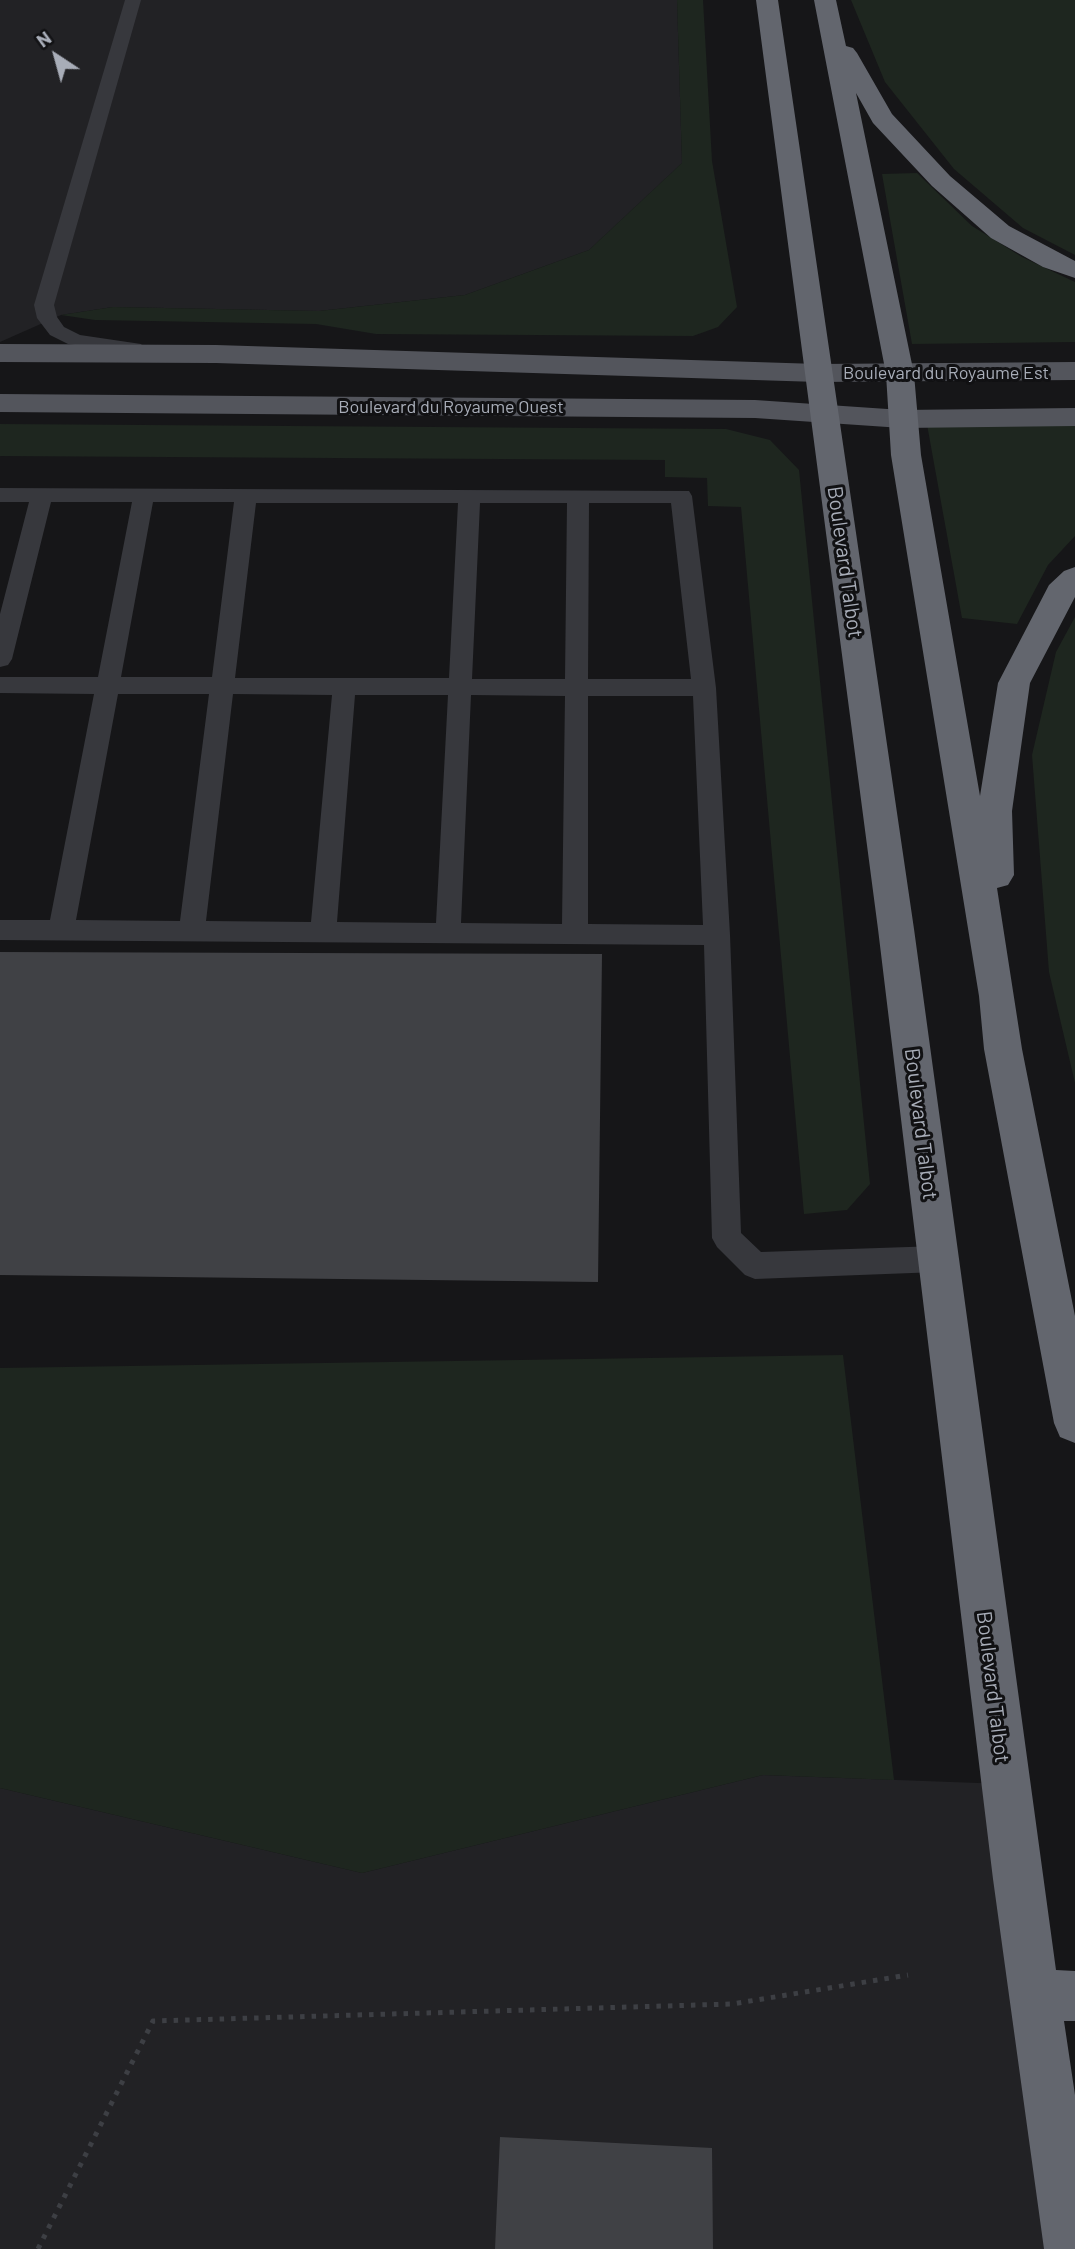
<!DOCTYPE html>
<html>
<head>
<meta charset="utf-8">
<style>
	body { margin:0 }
	#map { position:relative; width:1075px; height:2249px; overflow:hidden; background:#161618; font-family:Barlow,sans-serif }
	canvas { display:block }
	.north { position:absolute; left:21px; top:21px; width:70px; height:70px; -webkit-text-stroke:5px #111113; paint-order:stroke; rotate:324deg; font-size:19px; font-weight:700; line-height:28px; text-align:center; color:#a8adb8 }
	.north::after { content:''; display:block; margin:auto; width:24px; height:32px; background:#a8adb8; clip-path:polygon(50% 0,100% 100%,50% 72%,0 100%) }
</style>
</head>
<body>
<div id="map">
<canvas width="1075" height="2249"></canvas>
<div class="north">N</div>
</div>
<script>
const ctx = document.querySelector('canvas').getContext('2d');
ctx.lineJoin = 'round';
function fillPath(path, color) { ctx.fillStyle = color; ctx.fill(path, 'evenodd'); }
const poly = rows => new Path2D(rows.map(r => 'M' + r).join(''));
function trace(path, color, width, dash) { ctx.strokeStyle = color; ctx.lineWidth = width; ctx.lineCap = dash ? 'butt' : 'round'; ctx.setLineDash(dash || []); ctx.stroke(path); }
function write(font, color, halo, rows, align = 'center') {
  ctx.font = font + ' Barlow,sans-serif'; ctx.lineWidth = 6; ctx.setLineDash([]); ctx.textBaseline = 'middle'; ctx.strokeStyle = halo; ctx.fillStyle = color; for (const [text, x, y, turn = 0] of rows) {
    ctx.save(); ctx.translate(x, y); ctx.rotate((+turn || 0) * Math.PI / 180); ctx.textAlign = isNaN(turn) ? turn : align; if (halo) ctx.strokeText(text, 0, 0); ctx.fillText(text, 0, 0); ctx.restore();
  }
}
const built = poly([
	[0,0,677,0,682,163,589,250,465,295,319,311,113,307,61,315,0,342],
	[763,1775,1005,1784,1071,2249,0,2249,0,1788,362,1873]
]);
const green = poly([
	[677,0,703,0,712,161,737,307,718,327,693,336,376,334,316,324,95,320,61,315,113,307,319,311,465,295,589,250,682,163],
	[851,0,1075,0,1075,255,1023,228,954,169,885,82],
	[917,173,972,226,1022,257,1075,282,1075,342,912,344,882,174],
	[926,419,1075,420,1075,536,1048,565,1017,624,962,618],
	[0,424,726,429,770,440,799,470,870,1184,847,1210,804,1214,741,507,708,506,707,478,665,477,665,460,0,456],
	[1075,617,1075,1083,1049,972,1032,755,1056,652],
	[843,1355,894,1780,763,1775,362,1873,0,1788,0,1368]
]);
const building = poly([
	[0,952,602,954,598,1282,0,1275],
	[500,2137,712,2148,713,2249,495,2249]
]);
const path = poly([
	[38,2249,153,2021,732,2004,908,1975]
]);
const lane = poly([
	[125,0,141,0,54,305,57,317,64,327,80,335,141,344,144,348,141,352,134,354,68,344,50,335,37,318,34,305,125,0],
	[0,488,689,491,692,496,716,688,730,935,741,1233,761,1252,938,1246,948,1250,953,1259,948,1268,938,1272,755,1279,745,1275,717,1247,712,1238,704,945,0,940,0,920,50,920,94,694,0,693,0,677,98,677,132,502,51,502,12,659,8,665,0,667,0,614,29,502,0,502,0,488],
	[153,502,234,502,212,677,121,677,153,502],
	[256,503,458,503,449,678,235,678,256,503],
	[480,503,567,503,565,679,472,679,480,503],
	[589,503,671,503,691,679,588,679,589,503],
	[118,694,209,694,180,921,76,920,118,694],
	[233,694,332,695,311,922,206,921,233,694],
	[355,695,448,695,436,923,337,922,355,695],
	[471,695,565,696,562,924,461,923,471,695],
	[588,696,693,696,703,925,588,924,588,696]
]);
const primary = poly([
	[0,344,216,345,818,364,1075,362,1075,380,818,382,216,363,0,362,0,344],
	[0,394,755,400,902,410,1075,408,1075,426,902,428,755,418,0,412,0,394]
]);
const highway = poly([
	[756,0,778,0,914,929,1056,1970,1075,1971,1075,2021,1064,2021,1075,2095,1075,2249,1044,2249,993,1879,878,929,756,0],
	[814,0,836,0,846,46,853,48,857,53,892,114,950,176,1009,226,1075,261,1075,278,1043,267,991,238,932,186,873,123,856,93,914,374,921,455,980,796,998,683,1049,585,1064,571,1075,567,1075,597,1030,683,1012,811,1014,875,1008,885,997,888,1022,1049,1075,1316,1075,1443,1060,1437,1054,1423,984,1049,979,996,891,455,886,374,814,0]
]);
const farStreetnames = [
	["Boulevard du Royaume Est",946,373],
	["Boulevard du Royaume Ouest",451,407]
];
const streetNames = [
	["Boulevard Talbot",845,562,82],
	["Boulevard Talbot",921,1124,83],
	["Boulevard Talbot",993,1687,83]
];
fillPath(built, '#222225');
fillPath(green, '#1e261f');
fillPath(building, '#404145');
trace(path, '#3d3f44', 5, [4.5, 7]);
fillPath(lane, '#37383d');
fillPath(primary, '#53555c');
fillPath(highway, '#63666e');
write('18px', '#a8adb8', '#111113', farStreetnames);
write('21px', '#a8adb8', '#111113', streetNames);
</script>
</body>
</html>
